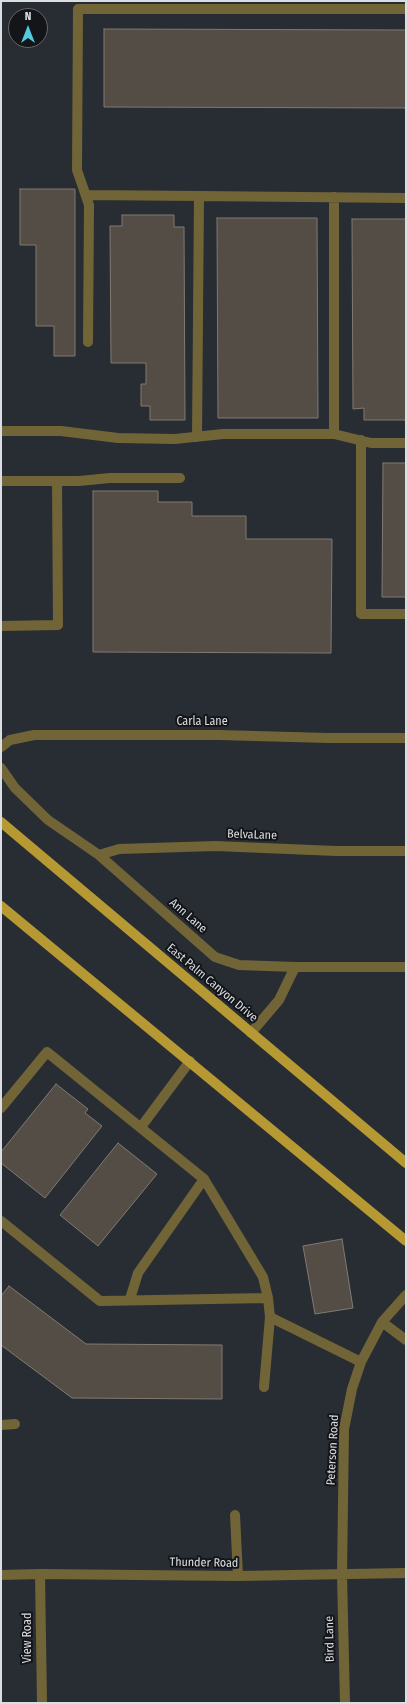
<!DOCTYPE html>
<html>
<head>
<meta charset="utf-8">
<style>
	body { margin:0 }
	#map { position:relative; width:407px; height:1704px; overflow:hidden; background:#282d34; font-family:"Fira Sans Condensed",sans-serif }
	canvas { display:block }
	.frame { position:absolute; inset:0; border:2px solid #dadde2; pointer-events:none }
	.north { position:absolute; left:8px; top:8px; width:40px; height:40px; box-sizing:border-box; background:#131518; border:1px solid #636569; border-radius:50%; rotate:0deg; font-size:11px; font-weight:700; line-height:16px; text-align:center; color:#dadde2 }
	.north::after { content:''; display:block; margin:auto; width:14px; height:18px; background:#54cade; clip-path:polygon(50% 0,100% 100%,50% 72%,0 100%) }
</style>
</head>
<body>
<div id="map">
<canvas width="407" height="1704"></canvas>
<div class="frame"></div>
<div class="north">N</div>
</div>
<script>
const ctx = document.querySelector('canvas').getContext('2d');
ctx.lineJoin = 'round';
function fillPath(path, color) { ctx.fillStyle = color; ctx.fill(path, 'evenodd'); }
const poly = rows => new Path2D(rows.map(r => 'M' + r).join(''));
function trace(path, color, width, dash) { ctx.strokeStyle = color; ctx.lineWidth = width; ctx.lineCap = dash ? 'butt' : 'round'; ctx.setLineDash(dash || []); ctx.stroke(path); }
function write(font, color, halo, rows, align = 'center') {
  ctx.font = font + ' "Fira Sans Condensed",sans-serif'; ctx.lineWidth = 4; ctx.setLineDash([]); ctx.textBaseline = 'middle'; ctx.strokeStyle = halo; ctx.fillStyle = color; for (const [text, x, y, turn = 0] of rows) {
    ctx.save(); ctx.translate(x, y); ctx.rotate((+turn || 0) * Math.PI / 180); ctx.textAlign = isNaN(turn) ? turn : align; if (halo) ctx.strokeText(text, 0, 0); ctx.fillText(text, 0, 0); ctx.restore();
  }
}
const building = poly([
	[104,29,406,30,406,108,104,107,104,29],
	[20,189,75,189,75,356,54,356,54,326,36,326,36,245,20,245,20,189],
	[122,215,174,215,174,227,184,227,185,420,150,420,150,406,141,406,141,384,146,384,146,363,111,363,110,226,122,226,122,215],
	[217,218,317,218,318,418,218,418,217,218],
	[352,219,406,219,406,420,364,420,364,408,353,409,352,219],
	[383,463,406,463,406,597,382,597,383,463],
	[93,491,158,491,158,502,192,502,192,516,246,516,246,539,332,539,331,653,93,652,93,491],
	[56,1084,88,1109,85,1113,102,1126,45,1198,1,1163,1,1152,56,1084],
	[118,1143,157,1174,98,1246,60,1215,118,1143],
	[342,1239,353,1308,315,1314,303,1246,342,1239],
	[9,1286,86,1344,222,1345,222,1399,72,1398,1,1345,1,1296,9,1286]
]);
const minor = poly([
	[86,195,199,196,197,437],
	[199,196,406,198],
	[334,197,334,434],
	[88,342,89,205,77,170,78,9,406,9],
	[1,431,61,431,118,438,175,439,223,434,334,434,371,443,406,443],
	[361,440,361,614,406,614],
	[1,481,79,481,110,478,180,478],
	[1,626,58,625,57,481],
	[1,747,10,740,34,735,219,735,328,738,406,738],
	[1,768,15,788,48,820,99,855,215,957,239,965,295,967,406,967],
	[99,855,119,849,215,846,336,851,406,851],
	[251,1033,279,1000,295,967],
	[1,1108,47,1052,204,1179,138,1273,130,1299],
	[141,1127,190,1061],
	[204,1179,263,1277,268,1298],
	[1,1221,100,1301,268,1298,270,1317,361,1362],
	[382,1322,406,1340],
	[264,1387,270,1317],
	[1,1425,15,1424],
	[235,1515,238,1576],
	[40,1574,42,1703],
	[1,1575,40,1574,238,1576,406,1573],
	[345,1703,342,1575,344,1429,352,1389,361,1362,382,1322,406,1295]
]);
const major = poly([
	[1,822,406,1163],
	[1,906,406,1241]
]);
const streetNames = [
	["Carla Lane",202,722],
	["BelvaLane",252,835,2],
	["Ann Lane",188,916,41],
	["East Palm Canyon Drive",212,983,40],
	["Peterson Road",333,1450,-87],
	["Thunder Road",204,1563,1],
	["View Road",28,1638,-90],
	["Bird Lane",330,1639,-91]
];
fillPath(building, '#544d45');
trace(building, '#817a71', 1);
trace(minor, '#716437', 10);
trace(major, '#b79933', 10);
write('12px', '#dadde2', '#131518', streetNames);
</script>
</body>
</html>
